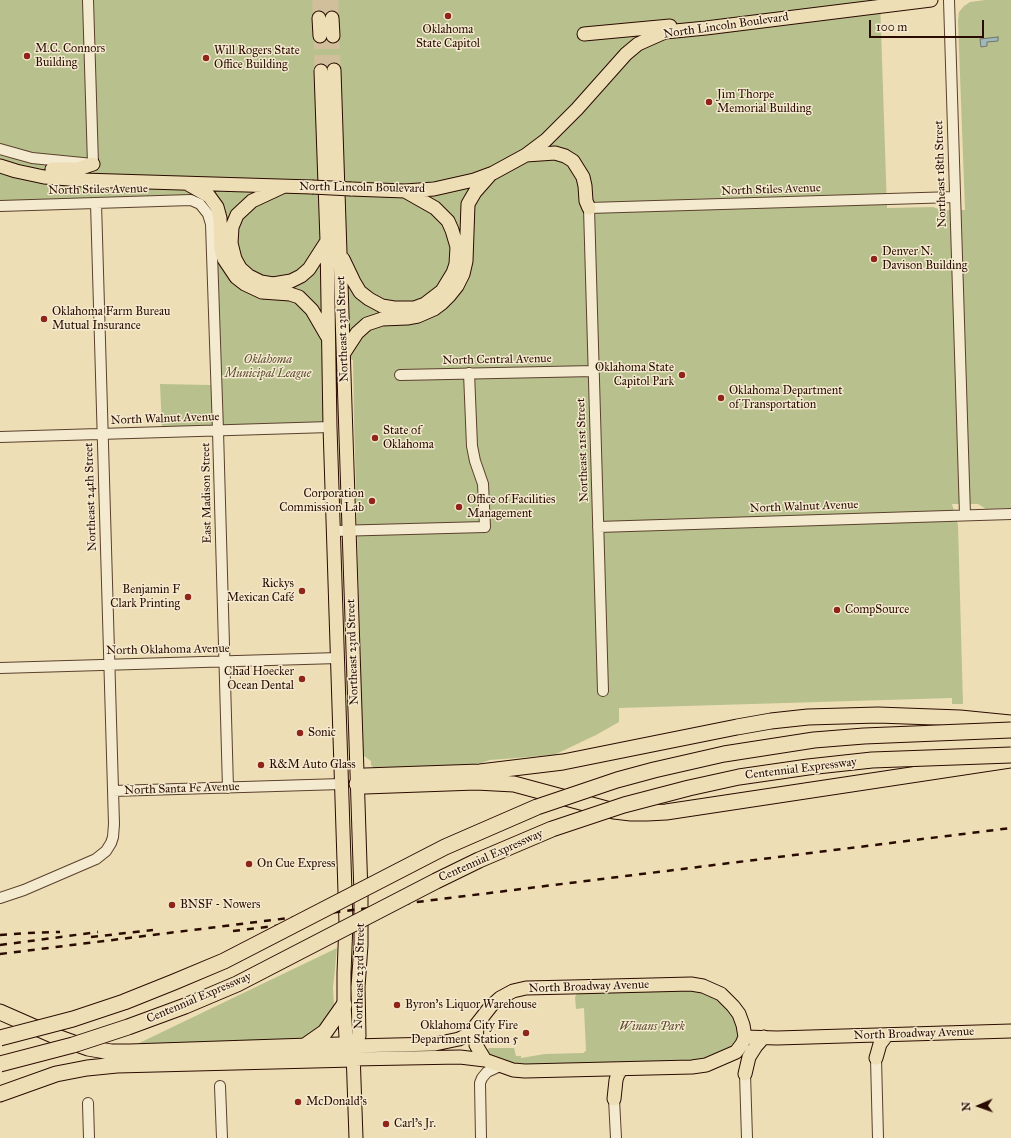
<!DOCTYPE html>
<html>
<head>
<meta charset="utf-8">
<style>
	body { margin:0 }
	#map { position:relative; width:1011px; height:1138px; overflow:hidden; background:#eedeb5; font-family:"IM FELL Great Primer",serif }
	canvas { display:block }
	.north { position:absolute; left:959px; top:1086px; width:40px; height:40px; -webkit-text-stroke:3px #f4eacf; paint-order:stroke; rotate:268deg; font-size:11px; font-weight:700; line-height:16px; text-align:center; color:#2a0b00 }
	.north::after { content:''; display:block; margin:auto; width:14px; height:18px; background:#2a0b00; clip-path:polygon(50% 0,100% 100%,50% 72%,0 100%) }
	.scale { position:absolute; left:869px; top:20px; width:115px; height:18px; box-sizing:border-box; border:2px solid #2a0b00; border-top:0; padding-left:5px; font-size:12px; line-height:14px; white-space:nowrap; color:#2a0b00; -webkit-text-stroke:3px #f4eacf; paint-order:stroke }
</style>
</head>
<body>
<div id="map">
<canvas width="1011" height="1138"></canvas>
<div class="north">N</div>
<div class="scale">100 m</div>
</div>
<script>
const ctx = document.querySelector('canvas').getContext('2d');
ctx.lineJoin = 'round';
function fillPath(path, color) { ctx.fillStyle = color; ctx.fill(path, 'evenodd'); }
const poly = rows => new Path2D(rows.map(r => 'M' + r).join(''));
function trace(path, color, width, dash) { ctx.strokeStyle = color; ctx.lineWidth = width; ctx.lineCap = dash ? 'butt' : 'round'; ctx.setLineDash(dash || []); ctx.stroke(path); }
function write(font, color, halo, rows, align = 'center') {
  ctx.font = font + ' "IM FELL Great Primer",serif'; ctx.lineWidth = 3; ctx.setLineDash([]); ctx.textBaseline = 'middle'; ctx.strokeStyle = halo; ctx.fillStyle = color; for (const [text, x, y, turn = 0] of rows) {
    ctx.save(); ctx.translate(x, y); ctx.rotate((+turn || 0) * Math.PI / 180); ctx.textAlign = isNaN(turn) ? turn : align; if (halo) ctx.strokeText(text, 0, 0); ctx.fillText(text, 0, 0); ctx.restore();
  }
}
const green = poly([
	[0,0,880,0,887,208,933,207,941,210,965,210,958,21,959,12,964,6,970,2,985,0,1011,0,1011,508,986,509,978,504,952,504,958,525,963,704,952,704,952,698,619,708,619,722,596,735,554,755,490,760,481,763,469,765,374,768,371,765,371,761,364,756,363,752,354,419,353,360,321,346,324,379,325,418,322,421,319,423,162,428,160,384,210,385,221,384,217,260,212,209,206,202,198,196,189,195,0,202],
	[337,948,333,988,334,1006,330,1018,320,1030,303,1040,133,1046],
	[694,989,717,997,733,1015,737,1026,737,1040,733,1047,705,1060,520,1066,488,1055,487,1050,489,1048,514,1048,516,1056,521,1056,521,1058,545,1054,584,1053,584,1052,586,1051,584,1008,576,1009,575,997,578,992]
]);
const water = poly([
	[998,37,998,41,987,42,987,46,981,47,980,39,998,37]
]);
const majorTunnel = poly([
	[319,0,319,18],
	[332,0,332,18],
	[320,36,321,71],
	[333,36,334,70]
]);
const minor = poly([
	[949,0,965,515],
	[0,149,32,158,93,164,88,0],
	[0,206,191,200,200,204,208,214,211,224,218,431,228,788],
	[400,375,594,371],
	[0,437,330,427],
	[598,527,1011,514],
	[334,531,485,527,483,484,475,461,472,446,469,373],
	[0,668,338,658],
	[603,691,589,208,955,197],
	[113,791,341,784],
	[0,898,24,890,96,859,106,851,111,843,113,837,114,824,96,203],
	[876,1058,878,1138],
	[745,1074,747,1138],
	[220,1086,222,1138],
	[614,1099,616,1138],
	[88,1103,89,1138],
	[481,1138,480,1083,482,1078,487,1072,500,1066]
]);
const major = poly([
	[319,18,320,36],
	[332,18,333,36],
	[584,34,670,26],
	[334,70,361,894,361,945,358,987,359,1036,353,1046],
	[321,71,327,241,330,427,346,923,344,973,344,1005,346,1037,353,1046],
	[526,155,555,153,565,156,573,161,583,177,585,186,586,201,589,208],
	[0,166,16,171,44,177,82,180,312,187],
	[52,169,78,169,93,164],
	[188,184,209,196,217,207,220,218,221,250,224,259,236,277,245,284,262,292,290,294,299,297,312,310,327,336],
	[282,187,252,201,237,215,232,227,231,243,235,259,240,268,249,276,261,282,273,284,291,281,301,276,309,269,327,241],
	[351,189,405,191,434,189,474,180,493,173,526,155,546,140,577,109,626,54,638,44,665,32,706,28,931,0],
	[343,259,354,282,360,292,369,299,382,306,394,308,414,308,425,304,442,291,453,273,456,264,457,247,452,230,448,221,435,208,405,191],
	[344,353,357,333,367,324,382,319,407,318,418,316,434,309,442,303,449,296,457,286,463,274,466,261,468,204,475,192,490,175],
	[477,1025,476,1045,485,1060],
	[745,1037,777,1038,1011,1031],
	[353,1046,435,1044,459,1039,469,1034,491,1006,500,998,513,991,526,988,571,987,691,984,703,986,721,994,733,1006,739,1014,743,1025,745,1037,742,1044,736,1052,706,1065,692,1067,525,1071,513,1070,485,1060,460,1057,353,1059],
	[353,1052,356,1138],
	[876,1058,880,1044,887,1035],
	[745,1074,749,1057,756,1046,764,1037],
	[614,1099,616,1080,618,1074,622,1069]
]);
const highway = poly([
	[1011,723,960,718,878,715,808,717,771,721,737,727,563,762,480,772,365,776,357,784,365,786,476,782,514,784,614,811,631,813,647,813,666,812,1011,760],
	[0,1012,57,1037,88,1048,111,1052,130,1052,339,1045,353,1046],
	[305,1046,325,1032,344,1005],
	[0,1094,56,1074,87,1068,117,1065,353,1059]
]);
const rail = poly([
	[233,931,291,924],
	[0,935,26,933,60,932],
	[91,937,153,930],
	[0,945,98,932],
	[0,954,1011,828]
]);
const majorBridge = poly([
	[312,187,351,189]
]);
const highwayBridge = poly([
	[0,1038,73,1019,124,1002,174,982,224,961,445,847,537,807,617,780,654,770,724,754,814,740,864,736,1011,730],
	[0,1064,73,1045,128,1027,185,1006,237,984,436,881,479,860,552,829,624,805,689,788,739,777,808,767,872,760,1011,755]
]);
const markers = [
	[448,16,4,"#8f2418"],
	[27,56,4,"#8f2418"],
	[206,58,4,"#8f2418"],
	[709,102,4,"#8f2418"],
	[874,259,4,"#8f2418"],
	[44,319,4,"#8f2418"],
	[682,375,4,"#8f2418"],
	[721,398,4,"#8f2418"],
	[375,438,4,"#8f2418"],
	[372,501,4,"#8f2418"],
	[459,507,4,"#8f2418"],
	[302,591,4,"#8f2418"],
	[188,597,4,"#8f2418"],
	[837,610,4,"#8f2418"],
	[302,679,4,"#8f2418"],
	[300,733,4,"#8f2418"],
	[261,765,4,"#8f2418"],
	[249,864,4,"#8f2418"],
	[172,905,4,"#8f2418"],
	[397,1005,4,"#8f2418"],
	[526,1033,4,"#8f2418"],
	[298,1102,4,"#8f2418"],
	[386,1124,4,"#8f2418"]
];
const streetNames = [
	["North Lincoln Boulevard",726,26,-8],
	["Northeast 18th Street",941,174,-92],
	["North Lincoln Boulevard",362,188,1],
	["North Stiles Avenue",98,190,-1],
	["North Stiles Avenue",771,190,-2],
	["Northeast 23rd Street",343,329,-92],
	["North Central Avenue",497,360,-1],
	["North Walnut Avenue",165,419,-2],
	["Northeast 21st Street",583,450,-92],
	["East Madison Street",207,493,-91],
	["Northeast 24th Street",91,497,-92],
	["North Walnut Avenue",804,507,-2],
	["North Oklahoma Avenue",168,650,-1],
	["Northeast 23rd Street",353,652,-92],
	["Centennial Expressway",801,769,-7],
	["North Santa Fe Avenue",182,789,-2],
	["Centennial Expressway",491,856,-24],
	["Northeast 23rd Street",360,976,-89],
	["North Broadway Avenue",589,987,-2],
	["Centennial Expressway",199,998,-23],
	["North Broadway Avenue",914,1034,-2]
];
const poiNames = [
	["Oklahoma",448,30,"center"],
	["State Capitol",448,44,"center"],
	["M.C. Connors",35,49],
	["Building",35,63],
	["Will Rogers State",214,51],
	["Office Building",214,65],
	["Jim Thorpe",717,95],
	["Memorial Building",717,109],
	["Denver N.",882,252],
	["Davison Building",882,266],
	["Oklahoma Farm Bureau",52,312],
	["Mutual Insurance",52,326],
	["Oklahoma State",674,368,"right"],
	["Capitol Park",674,382,"right"],
	["Oklahoma Department",729,391],
	["of Transportation",729,405],
	["State of",383,431],
	["Oklahoma",383,445],
	["Corporation",364,494,"right"],
	["Commission Lab",364,508,"right"],
	["Office of Facilities",467,500],
	["Management",467,514],
	["Rickys",294,584,"right"],
	["Mexican Café",294,598,"right"],
	["Benjamin F",180,590,"right"],
	["Clark Printing",180,604,"right"],
	["CompSource",845,610],
	["Chad Hoecker",294,672,"right"],
	["Ocean Dental",294,686,"right"],
	["Sonic",308,733],
	["R&M Auto Glass",269,765],
	["On Cue Express",257,864],
	["BNSF - Nowers",180,905],
	["Byron's Liquor Warehouse",405,1005],
	["Oklahoma City Fire",518,1026,"right"],
	["Department Station 5",518,1040,"right"],
	["McDonald's",306,1102],
	["Carl's Jr.",394,1124]
];
const parkNames = [
	["Oklahoma",268,360],
	["Municipal League",268,374],
	["Winans Park",652,1027]
];
fillPath(green, '#b8c18d');
fillPath(water, '#9fb9b9');
trace(water, '#70736f', 1);
trace(majorTunnel, '#d1be9a', 13, [13, 6]);
trace(minor, '#5b402d', 12);
trace(major, '#2a0b00', 15);
trace(highway, '#2a0b00', 17);
trace(minor, '#f4eacf', 10);
trace(major, '#eedeb5', 13);
trace(highway, '#eedeb5', 15);
trace(rail, '#2a0b00', 2.5, [7, 7]);
trace(majorBridge, '#2a0b00', 15, []);
trace(highwayBridge, '#2a0b00', 17, []);
trace(majorBridge, '#eedeb5', 13);
trace(highwayBridge, '#eedeb5', 15);
for (const [x, y, r, color] of markers) { const dot = new Path2D(); dot.arc(x, y, r, 0, 2 * Math.PI); ctx.fillStyle = color; ctx.fill(dot); trace(dot, '#f4eacf', 1.5); }
write('12px', '#2a0b00', '#f4eacf', streetNames);
write('12px', '#2a0b00', '#f4eacf', poiNames, 'left');
write('italic 12px', '#5c4b31', '#f4eacf', parkNames);
</script>
</body>
</html>
